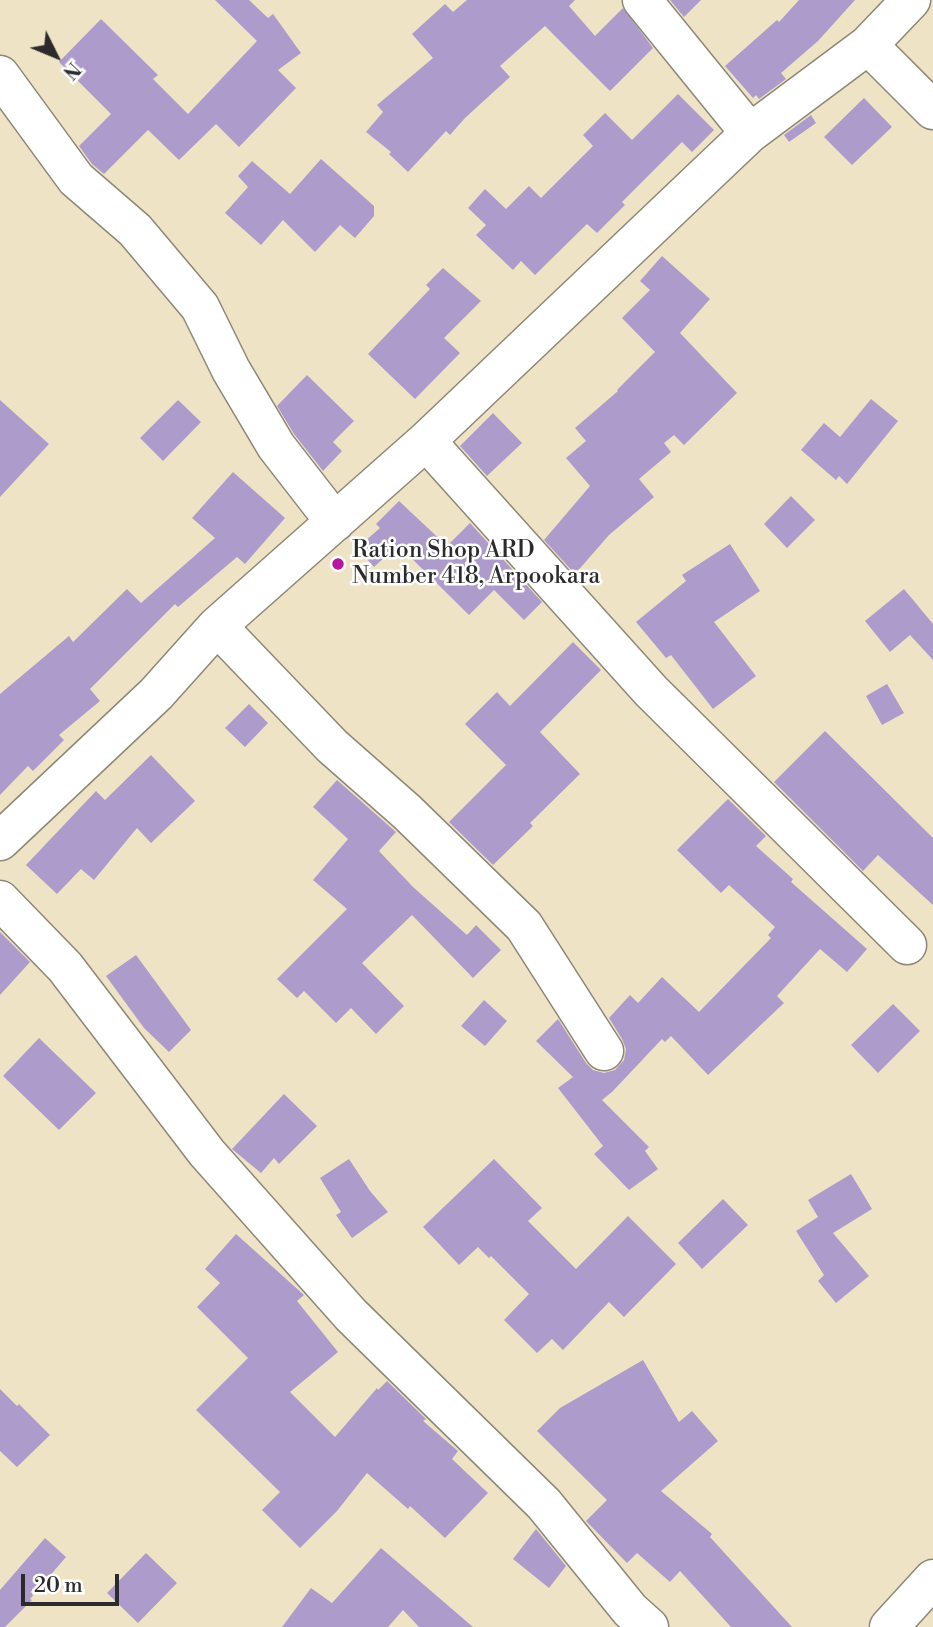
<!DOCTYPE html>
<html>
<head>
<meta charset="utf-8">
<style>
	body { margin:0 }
	#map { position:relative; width:933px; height:1627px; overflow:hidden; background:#efe3c6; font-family:"Libre Bodoni",serif }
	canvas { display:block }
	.north { position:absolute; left:21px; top:21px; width:70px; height:70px; -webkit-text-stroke:5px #fff; paint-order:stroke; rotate:133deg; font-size:19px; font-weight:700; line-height:28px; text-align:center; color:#2b2b2b }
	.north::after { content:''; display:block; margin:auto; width:24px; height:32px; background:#2b2b2b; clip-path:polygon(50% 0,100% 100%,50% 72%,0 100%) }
	.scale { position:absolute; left:21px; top:1574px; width:98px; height:32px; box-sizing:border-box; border:4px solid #2b2b2b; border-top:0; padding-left:9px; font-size:21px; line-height:24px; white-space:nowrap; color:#2b2b2b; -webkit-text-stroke:5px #fff; paint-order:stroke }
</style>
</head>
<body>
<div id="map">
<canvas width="933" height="1627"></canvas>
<div class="north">N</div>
<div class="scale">20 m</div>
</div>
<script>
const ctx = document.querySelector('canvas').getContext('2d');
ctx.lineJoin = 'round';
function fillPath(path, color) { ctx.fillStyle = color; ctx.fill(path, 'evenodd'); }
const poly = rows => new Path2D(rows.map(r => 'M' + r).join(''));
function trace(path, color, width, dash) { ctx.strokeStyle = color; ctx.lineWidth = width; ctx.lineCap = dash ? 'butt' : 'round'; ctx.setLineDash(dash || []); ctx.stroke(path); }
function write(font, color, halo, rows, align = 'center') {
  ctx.font = font + ' "Libre Bodoni",serif'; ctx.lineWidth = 5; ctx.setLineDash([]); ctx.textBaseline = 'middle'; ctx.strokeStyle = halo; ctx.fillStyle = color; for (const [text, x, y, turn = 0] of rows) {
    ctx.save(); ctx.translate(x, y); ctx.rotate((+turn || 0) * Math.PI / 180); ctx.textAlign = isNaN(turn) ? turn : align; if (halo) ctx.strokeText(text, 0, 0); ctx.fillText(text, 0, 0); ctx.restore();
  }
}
const building = poly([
	[215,0,249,0,268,18,273,14,301,53,278,70,296,88,239,147,216,124,179,160,148,130,104,174,92,164,79,146,111,114,59,62,101,19,158,75,153,79,188,114,257,41],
	[467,0,575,0,569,6,595,36,623,8,653,48,610,91,545,26,500,66,510,77,465,118,450,135,446,131,408,172,389,154,391,152,366,132,383,112,377,105,433,58,412,34,445,4,453,12],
	[670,0,701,0,684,17],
	[799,0,855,0,818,41,781,73,786,79,759,99,756,95,753,98,725,66,777,20,779,22],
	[678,94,714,130,692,152,682,142,622,202,625,205,597,233,587,224,535,275,521,261,513,270,476,235,486,225,468,208,485,189,506,209,529,186,541,198,593,146,583,135,605,113,632,140],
	[864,98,892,127,852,165,824,137],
	[811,115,816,123,789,142,784,135],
	[321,159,374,206,374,216,355,238,340,225,315,252,283,220,261,245,225,213,248,187,238,176,252,161,290,194],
	[662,256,710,299,680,333,737,393,684,445,674,435,664,443,671,452,639,479,654,497,609,535,575,574,544,540,590,486,566,458,586,441,575,428,618,391,617,390,655,352,622,318,650,290,640,281],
	[443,268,481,301,444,338,460,353,415,399,368,354,430,289,426,285],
	[307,375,354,421,333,442,342,451,323,471,294,434,277,406],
	[871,399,898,421,847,484,839,476,836,480,801,450,824,423,840,437],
	[0,400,49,444,0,497],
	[178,400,201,422,163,461,140,438],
	[493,413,522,443,487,476,460,446],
	[233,472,285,518,245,564,237,557,178,607,175,604,90,689,100,701,59,735,64,740,33,771,28,766,0,795,0,694,69,636,73,642,127,589,141,603,215,538,192,518],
	[791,496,815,520,787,548,764,524],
	[399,501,447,546,470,523,542,602,524,620,494,590,469,615,398,545,374,567,357,548,380,528,376,524],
	[730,544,760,591,714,622,756,676,713,709,671,655,666,658,636,622,686,581,682,575],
	[904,589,933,624,933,660,910,635,890,652,865,621],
	[573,642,601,670,540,732,580,774,530,823,533,826,493,865,449,822,506,765,465,724,497,692,510,706],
	[887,684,904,713,882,725,866,696],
	[249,704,268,723,245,747,225,728],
	[825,731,933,838,933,905,878,855,863,871,774,782],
	[151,755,195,801,151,843,137,828,94,880,81,869,57,894,26,865,96,791,105,800],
	[337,780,396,832,379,851,413,887,467,935,476,925,501,950,473,978,412,915,362,963,404,1006,376,1034,351,1008,336,1023,304,991,297,998,277,979,347,909,313,880,348,839,313,807],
	[728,799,766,836,756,846,793,879,791,882,867,949,847,972,820,949,777,996,784,1003,708,1075,671,1036,665,1042,662,1039,612,1092,602,1100,649,1147,645,1151,658,1169,629,1190,594,1154,603,1146,558,1088,573,1077,536,1041,558,1019,586,1063,593,1070,604,1073,615,1070,624,1060,626,1049,622,1039,609,1018,630,995,638,1003,662,977,699,1012,771,938,768,935,775,927,729,885,721,893,677,850],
	[0,932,30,962,0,995],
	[136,955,191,1030,169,1052,144,1028,106,976],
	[484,1000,507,1021,485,1046,461,1026],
	[893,1004,920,1031,878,1073,851,1045],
	[39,1038,96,1093,59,1130,3,1076],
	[284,1094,317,1126,279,1164,274,1158,261,1173,232,1149],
	[349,1159,370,1191,388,1212,352,1238,336,1215,341,1212,320,1178],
	[494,1159,542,1208,528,1221,576,1269,628,1216,676,1264,624,1317,609,1302,563,1350,552,1339,537,1353,504,1320,529,1294,491,1256,489,1258,478,1247,459,1265,423,1227],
	[851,1174,872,1209,833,1233,869,1276,836,1303,818,1281,824,1275,796,1231,818,1217,808,1200],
	[723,1199,748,1225,702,1269,678,1243],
	[236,1234,304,1295,297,1301,338,1352,290,1392,335,1437,377,1388,378,1390,387,1381,426,1419,423,1421,458,1451,452,1459,488,1493,445,1538,410,1506,408,1509,367,1473,337,1511,300,1548,262,1510,280,1492,196,1410,248,1358,197,1307,220,1283,205,1269],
	[643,1360,679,1422,692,1411,718,1441,661,1491,712,1534,710,1537,792,1627,731,1627,680,1571,670,1582,637,1553,627,1563,586,1521,607,1500,537,1431,560,1408],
	[0,1389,17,1406,19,1404,50,1435,17,1467,0,1451],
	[536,1529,566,1566,549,1588,513,1559],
	[45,1538,66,1557,30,1599,32,1600,5,1627,0,1627,0,1590],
	[381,1548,473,1627,419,1627,403,1610,388,1627,282,1627,311,1588,332,1603],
	[146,1553,177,1583,138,1623,107,1593]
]);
const minor = poly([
	[642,0,750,133],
	[868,45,933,110],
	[0,75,76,179,135,230,200,307,231,370,276,446,335,522],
	[426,441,651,691,907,945],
	[217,626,332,746,407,812,524,926,604,1051],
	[0,841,156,694,217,626,426,441,750,133,868,45,911,0],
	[0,900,65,967,207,1153,351,1315,544,1504,630,1610,649,1627],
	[889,1627,933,1579]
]);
const markers = [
	[338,564,7,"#b5179e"]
];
const poiNames = [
	["Ration Shop ARD",352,551],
	["Number 418, Arpookara",352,577]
];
fillPath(building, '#ad9ccb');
trace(minor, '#8d8778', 41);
trace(minor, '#fff', 38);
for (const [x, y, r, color] of markers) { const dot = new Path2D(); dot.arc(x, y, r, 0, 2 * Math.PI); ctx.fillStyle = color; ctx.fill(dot); trace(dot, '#fff', 2.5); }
write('23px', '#2b2b2b', '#fff', poiNames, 'left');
</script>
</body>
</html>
